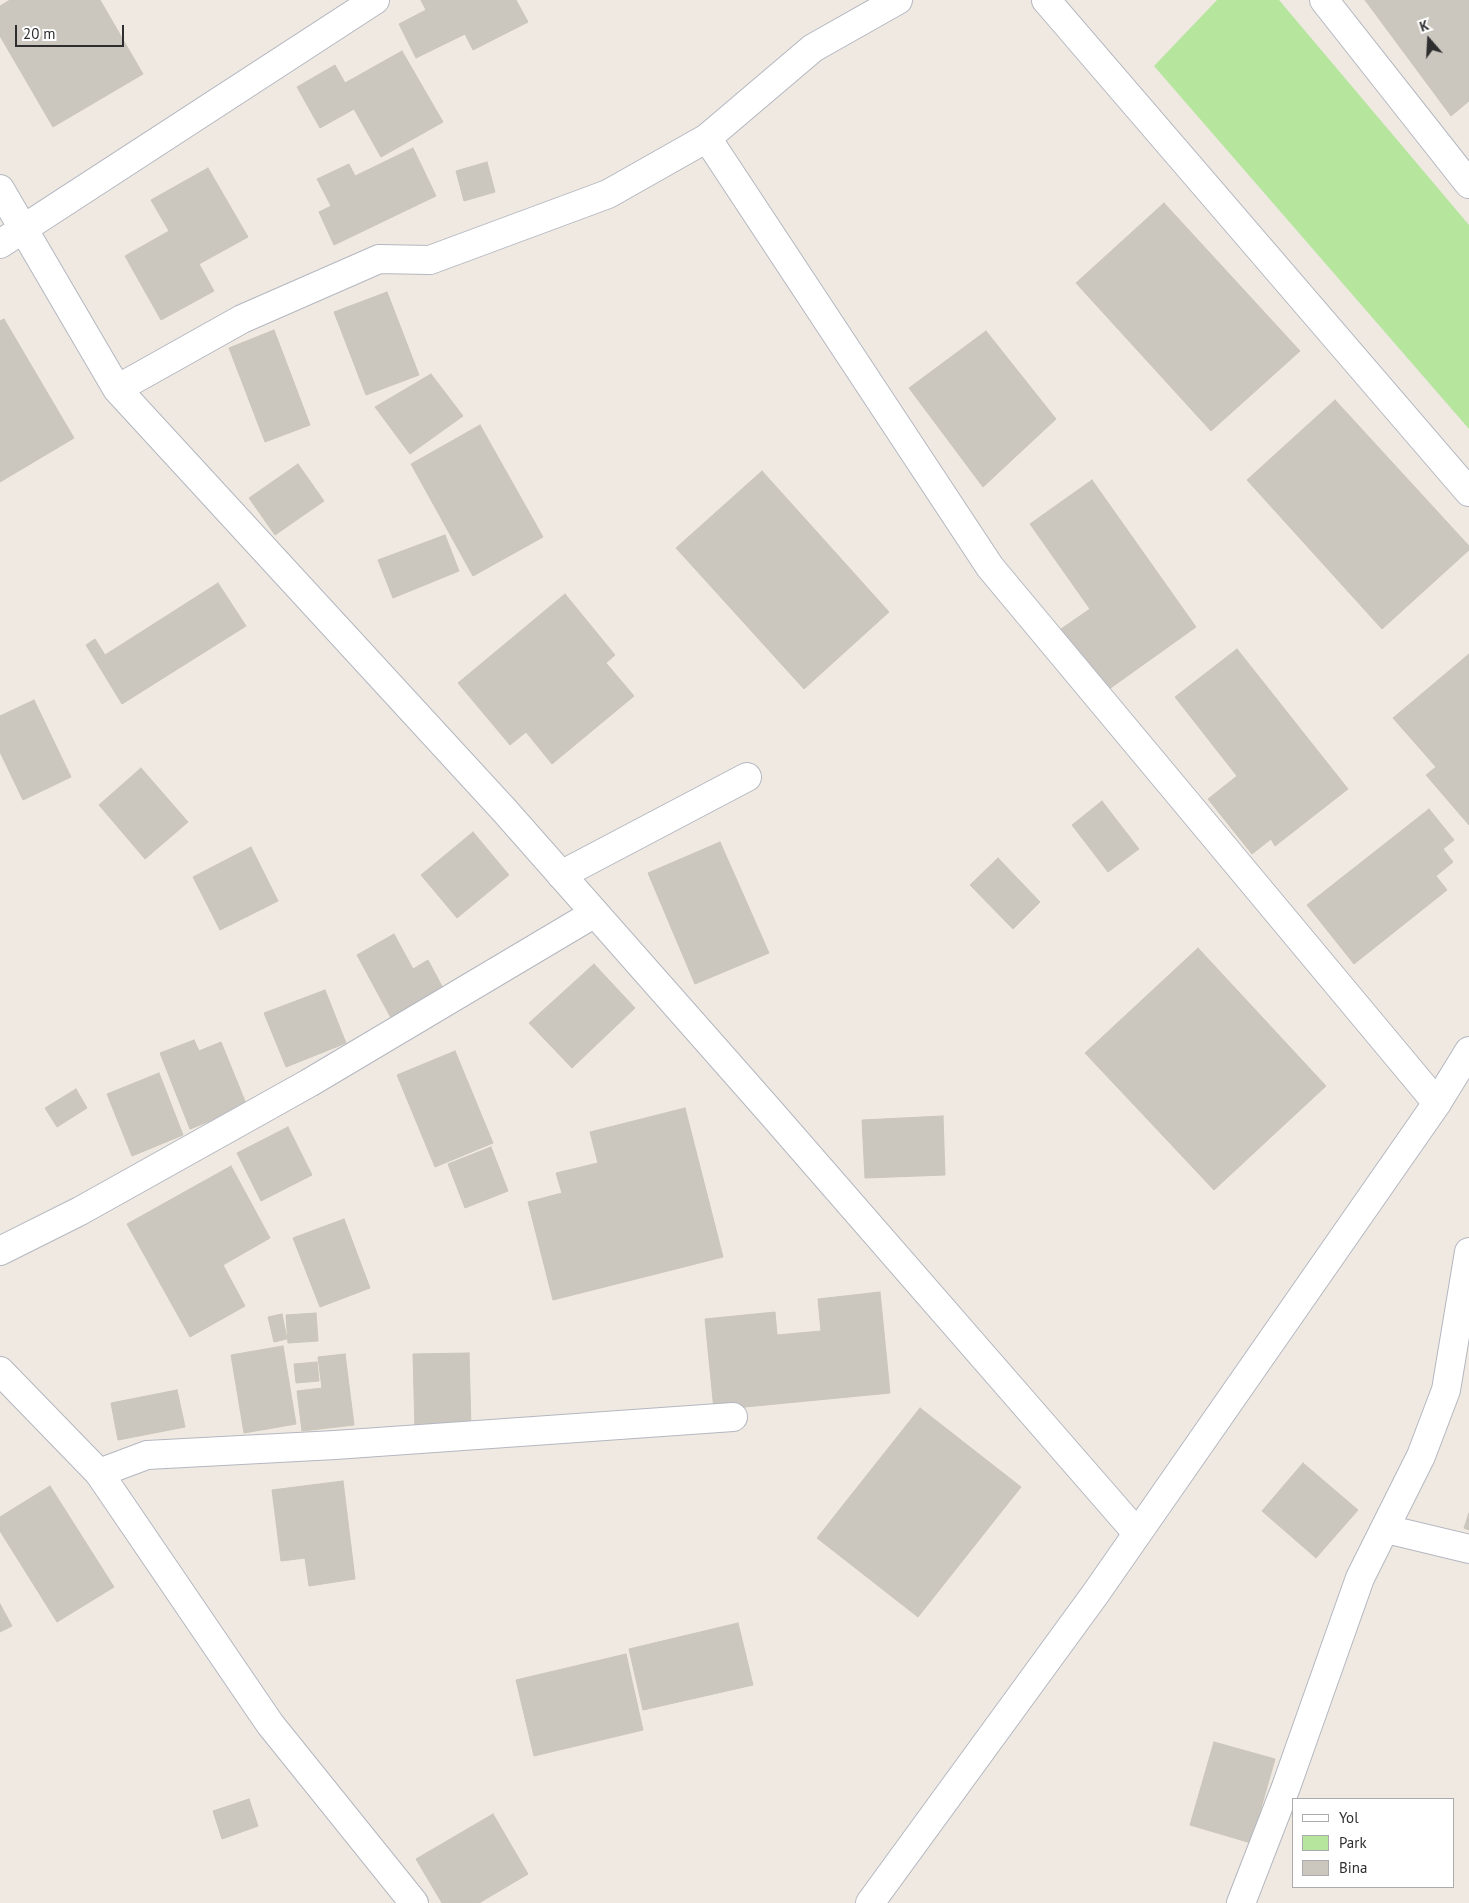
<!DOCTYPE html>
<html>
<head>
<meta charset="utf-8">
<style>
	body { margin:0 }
	#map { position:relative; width:1469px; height:1903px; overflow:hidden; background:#efe9e1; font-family:"PT Sans",sans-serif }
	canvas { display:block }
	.legend { position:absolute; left:1292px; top:1798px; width:162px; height:90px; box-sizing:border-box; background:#fff; border:1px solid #ababab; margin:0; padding:6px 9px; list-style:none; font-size:15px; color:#2e2e2e }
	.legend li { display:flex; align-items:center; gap:10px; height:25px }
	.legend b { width:25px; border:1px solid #ababab }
	.north { position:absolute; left:1404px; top:15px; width:50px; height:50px; -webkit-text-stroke:4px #fff; paint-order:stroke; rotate:341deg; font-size:14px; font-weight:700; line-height:20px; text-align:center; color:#2e2e2e }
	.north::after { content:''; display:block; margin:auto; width:18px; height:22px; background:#2e2e2e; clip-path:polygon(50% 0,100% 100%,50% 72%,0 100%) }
	.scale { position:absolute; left:15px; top:25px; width:109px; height:22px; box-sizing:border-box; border:2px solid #2e2e2e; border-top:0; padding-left:6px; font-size:15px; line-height:18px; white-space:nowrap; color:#2e2e2e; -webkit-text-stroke:4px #fff; paint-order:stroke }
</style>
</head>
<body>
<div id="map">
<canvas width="1469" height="1903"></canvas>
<ul class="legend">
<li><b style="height:6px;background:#fff"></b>Yol</li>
<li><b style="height:14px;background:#b6e59e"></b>Park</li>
<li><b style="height:14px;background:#cbc7bf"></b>Bina</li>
</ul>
<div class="north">K</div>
<div class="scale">20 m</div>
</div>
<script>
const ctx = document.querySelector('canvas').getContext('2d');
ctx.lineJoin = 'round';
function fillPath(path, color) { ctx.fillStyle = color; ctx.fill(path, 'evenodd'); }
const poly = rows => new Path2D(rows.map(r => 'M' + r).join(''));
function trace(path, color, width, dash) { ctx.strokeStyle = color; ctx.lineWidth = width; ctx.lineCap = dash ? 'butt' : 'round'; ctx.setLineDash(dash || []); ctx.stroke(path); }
const green = poly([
	[1217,0,1279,0,1469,225,1469,429,1154,66]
]);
const building = poly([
	[10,0,100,0,143,74,53,127,0,36,0,6,10,0],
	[421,0,516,0,528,22,473,50,465,34,416,58,399,24,426,10,421,0],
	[1365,0,1469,0,1469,101,1451,116,1365,0],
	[402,51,443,122,381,157,354,109,320,128,297,87,335,65,345,83,402,51],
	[413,148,436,196,334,245,319,212,331,206,317,179,349,164,355,176,413,148],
	[487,162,495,192,464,201,456,171,487,162],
	[208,168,248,237,199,264,214,291,161,320,125,256,169,231,151,200,208,168],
	[1164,203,1300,351,1211,431,1076,283,1164,203],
	[387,292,419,375,366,395,334,312,387,292],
	[4,319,74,438,0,482,0,321,4,319],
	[274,330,310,425,265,442,229,348,274,330],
	[986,331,1056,419,983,487,909,388,986,331],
	[431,374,463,416,410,454,375,407,431,374],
	[1335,400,1469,546,1469,550,1382,629,1247,480,1335,400],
	[480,425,543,537,473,576,411,464,480,425],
	[298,464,324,501,275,535,249,498,298,464],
	[762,471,889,612,804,689,676,548,762,471],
	[1092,480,1196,627,1105,692,1061,629,1090,609,1030,524,1092,480],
	[445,535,459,571,393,598,378,560,445,535],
	[218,583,246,626,122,704,86,645,95,639,105,655,218,583],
	[565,594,615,655,606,663,634,696,552,764,526,732,510,745,458,683,565,594],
	[1237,649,1348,789,1275,846,1271,839,1252,854,1208,799,1237,776,1175,697,1237,649],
	[1469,654,1469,825,1426,775,1436,767,1393,718,1469,654],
	[34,700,71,777,23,800,0,752,0,716,34,700],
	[141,768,188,822,145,859,99,805,141,768],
	[1102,801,1139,849,1108,872,1072,825,1102,801],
	[1429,809,1454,840,1443,849,1453,862,1436,876,1447,890,1354,964,1307,905,1429,809],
	[473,832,509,875,457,918,421,875,473,832],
	[720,842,769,953,695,984,648,873,720,842],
	[251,847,278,901,220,930,193,877,251,847],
	[998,858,1040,902,1013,929,970,885,998,858],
	[394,934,413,969,428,960,444,990,391,1018,357,955,394,934],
	[1198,948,1326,1086,1214,1190,1085,1053,1198,948],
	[594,964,635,1008,572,1068,529,1023,594,964],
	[325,990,346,1043,286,1067,264,1013,325,990],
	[194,1040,199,1051,221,1042,247,1106,190,1129,160,1053,194,1040],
	[455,1051,493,1143,435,1167,397,1075,455,1051],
	[159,1073,183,1135,132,1156,107,1094,159,1073],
	[76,1089,87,1108,57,1127,45,1108,76,1089],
	[685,1108,723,1257,553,1300,528,1202,562,1193,556,1173,598,1163,590,1132,685,1108],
	[943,1116,945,1175,865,1178,862,1120,943,1116],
	[288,1127,312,1175,261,1201,237,1153,288,1127],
	[491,1147,508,1191,465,1208,448,1164,491,1147],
	[231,1166,270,1238,223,1265,245,1306,190,1337,127,1224,231,1166],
	[344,1219,370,1288,320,1307,293,1238,344,1219],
	[880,1292,890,1393,714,1410,705,1319,775,1312,777,1335,821,1331,818,1299,880,1292],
	[316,1313,318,1341,288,1343,286,1315,316,1313],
	[282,1314,287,1339,274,1342,268,1317,282,1314],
	[283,1346,296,1424,244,1433,231,1355,283,1346],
	[469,1353,471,1429,415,1430,413,1354,469,1353],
	[345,1354,354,1425,302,1431,297,1391,322,1388,318,1357,345,1354],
	[317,1362,319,1381,296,1383,294,1364,317,1362],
	[177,1390,185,1427,118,1440,111,1403,177,1390],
	[920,1408,1021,1487,918,1617,817,1538,920,1408],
	[1303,1463,1358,1510,1316,1558,1262,1511,1303,1463],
	[343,1481,355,1579,309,1586,305,1558,281,1561,272,1490,343,1481],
	[50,1486,114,1587,57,1622,0,1531,0,1517,50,1486],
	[1469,1513,1469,1530,1464,1528,1469,1513],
	[0,1604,12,1626,0,1632,0,1604],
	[738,1623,753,1685,643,1710,629,1649,738,1623],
	[626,1654,643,1730,534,1756,516,1680,626,1654],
	[1214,1742,1275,1759,1251,1843,1190,1825,1214,1742],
	[249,1799,258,1826,222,1839,213,1811,249,1799],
	[493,1814,528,1874,479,1903,442,1903,416,1859,493,1814]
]);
const street = poly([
	[1046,0,1469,492],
	[1324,0,1469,184],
	[707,138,990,567,1437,1103],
	[0,189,117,389,505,811,767,1108,1137,1533],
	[0,244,375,0],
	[117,389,242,319,379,259,430,260,608,194,707,138,813,48,898,0],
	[561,875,747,777],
	[0,1251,80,1211,309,1083,595,913],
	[99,1473,147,1455,335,1445,733,1417],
	[1386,1529,1469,1549],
	[1241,1903,1286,1787,1360,1578,1421,1456,1446,1390,1469,1252]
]);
const secondary = poly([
	[0,1371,99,1473,270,1724,414,1903],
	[870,1903,1096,1593,1437,1103,1469,1051]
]);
fillPath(green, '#b6e59e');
fillPath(building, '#cbc7bf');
trace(building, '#cbc5ba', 1);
trace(street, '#b4b7c1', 30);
trace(secondary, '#b4b7c1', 30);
trace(street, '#fff', 28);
trace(secondary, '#fff', 28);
</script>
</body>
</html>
